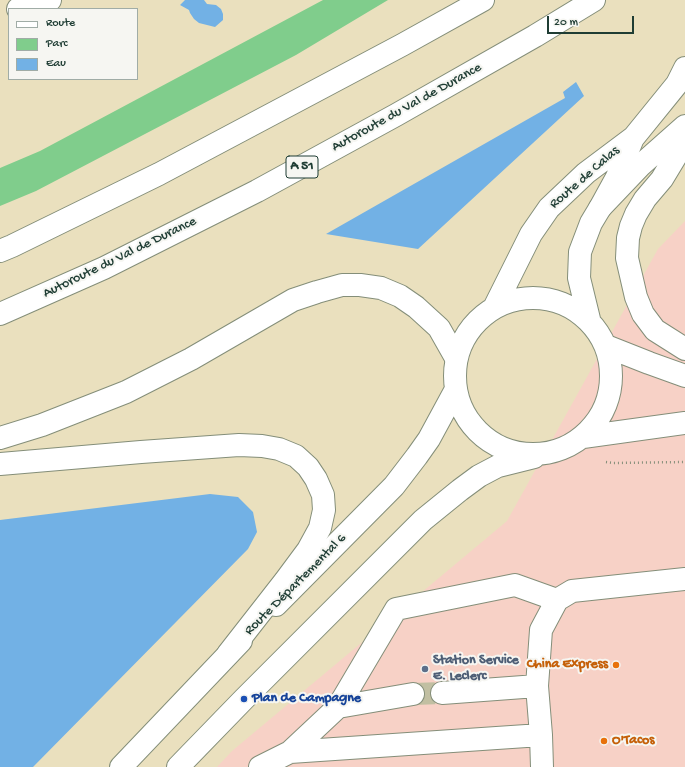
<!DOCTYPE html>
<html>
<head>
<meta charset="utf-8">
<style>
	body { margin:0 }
	#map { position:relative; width:685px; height:767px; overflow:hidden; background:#eae0be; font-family:"Gochi Hand",sans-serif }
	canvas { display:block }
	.legend { position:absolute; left:8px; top:8px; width:130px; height:72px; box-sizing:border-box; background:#f6f6f2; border:1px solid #a0aca6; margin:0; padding:5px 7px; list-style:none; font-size:12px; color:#1f3d34 }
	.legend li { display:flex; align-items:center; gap:8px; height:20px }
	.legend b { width:20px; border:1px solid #a0aca6 }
	.scale { position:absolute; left:547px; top:16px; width:87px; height:18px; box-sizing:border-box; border:2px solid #1f3d34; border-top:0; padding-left:5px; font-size:12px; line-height:14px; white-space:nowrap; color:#1f3d34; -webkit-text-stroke:3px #f6f6f2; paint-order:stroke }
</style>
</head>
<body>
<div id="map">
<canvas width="685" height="767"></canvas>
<ul class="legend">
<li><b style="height:5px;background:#fff"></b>Route</li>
<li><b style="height:11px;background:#80cd8c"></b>Parc</li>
<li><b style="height:11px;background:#72b1e5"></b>Eau</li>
</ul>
<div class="scale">20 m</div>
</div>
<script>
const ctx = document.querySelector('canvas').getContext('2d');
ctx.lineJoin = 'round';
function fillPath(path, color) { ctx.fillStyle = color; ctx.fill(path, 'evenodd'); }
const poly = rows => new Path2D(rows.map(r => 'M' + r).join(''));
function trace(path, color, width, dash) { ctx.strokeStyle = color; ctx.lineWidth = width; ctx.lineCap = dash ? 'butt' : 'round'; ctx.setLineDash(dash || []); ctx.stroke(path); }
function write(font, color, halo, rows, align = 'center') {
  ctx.font = font + ' "Gochi Hand",sans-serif'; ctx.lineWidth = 4; ctx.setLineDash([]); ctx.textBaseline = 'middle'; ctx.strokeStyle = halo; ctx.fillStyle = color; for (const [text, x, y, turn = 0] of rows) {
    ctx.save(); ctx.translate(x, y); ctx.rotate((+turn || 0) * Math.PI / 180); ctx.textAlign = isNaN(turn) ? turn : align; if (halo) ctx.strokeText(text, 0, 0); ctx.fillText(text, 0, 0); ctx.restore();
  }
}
const built = poly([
	[685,221,685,767,217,767,232,751,507,521,658,249]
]);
const green = poly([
	[323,0,388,0,296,55,36,191,0,206,0,168,40,151]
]);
const water = poly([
	[185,0,204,0,207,4,216,5,221,9,223,14,223,20,215,27,199,23,194,19,190,13,189,10,180,5],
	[576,82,584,96,418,249,326,234,565,98,563,92],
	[210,494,238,497,253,512,257,532,248,549,33,767,0,767,0,520]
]);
const minorTunnel = poly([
	[413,694,442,693]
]);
const path = poly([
	[606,462,613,463,685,462]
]);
const minor = poly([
	[18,9,35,7,47,2,50,0],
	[442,693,537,686],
	[338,707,413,694],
	[290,752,338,707,396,609,515,585,557,600],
	[260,767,290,752,541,735],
	[542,767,541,735,537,686,541,630,557,600,572,591,685,579]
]);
const major = poly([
	'455 376a78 78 0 1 1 156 0a78 78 0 1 1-156 0Z',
	[495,306,531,234,549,208,586,173,634,137,677,84,685,68],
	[589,319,579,278,580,252,591,223,600,208,617,177,633,138],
	[606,346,649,363,685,376],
	[583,437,685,423],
	[276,605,394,486,417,456,429,439,455,391],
	[121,767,241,641],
	[178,767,244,699,423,520,460,490,479,476,498,466,534,457]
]);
const highway = poly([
	[685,141,662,179,645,199,636,214,631,226,628,238,627,258,636,297,643,314,655,330,685,349],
	[600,208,641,165,685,126],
	[0,251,12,246,159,174,402,45,483,0],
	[0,314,104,268,257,191,396,115,535,36,594,0],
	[0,438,42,425,126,392,191,359,293,300,317,292,342,285,360,285,381,288,400,296,416,307,439,328,456,358],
	[0,464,141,452,239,445,262,446,279,449,296,456,308,467,316,479,323,495,324,510,320,528,308,550,285,581,228,654]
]);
const markers = [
	[616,665,4,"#e8710a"],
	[425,669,4,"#5c6f8a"],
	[244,699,4,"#1a4fb4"],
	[604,741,4,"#e8710a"]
];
const shields = [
	[302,167,32]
];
const shieldNames = [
	["A 51",302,167]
];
const streetNames = [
	["Autoroute du Val de Durance",407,108,-29],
	["Route de Calas",585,178,-41],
	["Autoroute du Val de Durance",120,258,-26],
	["Route Départemental 6",296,585,-45]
];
const serviceNames = [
	["Station Service",433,661],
	["E. Leclerc",433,677]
];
const foodNames = [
	["China Express",608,665],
	["O'Tacos",612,741,"left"]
];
const transitNames = [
	["Plan de Campagne",252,699]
];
fillPath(built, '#f7d1c6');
fillPath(green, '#80cd8c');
fillPath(water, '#72b1e5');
trace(minorTunnel, '#c1bfa2', 22, [22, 11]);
trace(minor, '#848e79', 24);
trace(major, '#848e79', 24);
trace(highway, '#848e79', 24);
trace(path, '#848e79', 2.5, [1, 3]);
trace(minor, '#fff', 22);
trace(major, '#fff', 22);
trace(highway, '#fff', 22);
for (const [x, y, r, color] of markers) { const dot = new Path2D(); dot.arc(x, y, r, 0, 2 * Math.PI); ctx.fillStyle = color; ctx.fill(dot); trace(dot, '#f6f6f2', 1.5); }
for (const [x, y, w] of shields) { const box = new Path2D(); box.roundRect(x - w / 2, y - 11, w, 22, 3); ctx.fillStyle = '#f6f6f2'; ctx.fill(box); trace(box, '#1f3d34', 1); }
write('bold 13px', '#1f3d34', null, shieldNames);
write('14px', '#1f3d34', '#f6f6f2', streetNames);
write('bold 14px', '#4e5e75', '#f6f6f2', serviceNames, 'left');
write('bold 14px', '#c56008', '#f6f6f2', foodNames, 'right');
write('bold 14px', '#164399', '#f6f6f2', transitNames, 'left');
</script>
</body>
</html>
